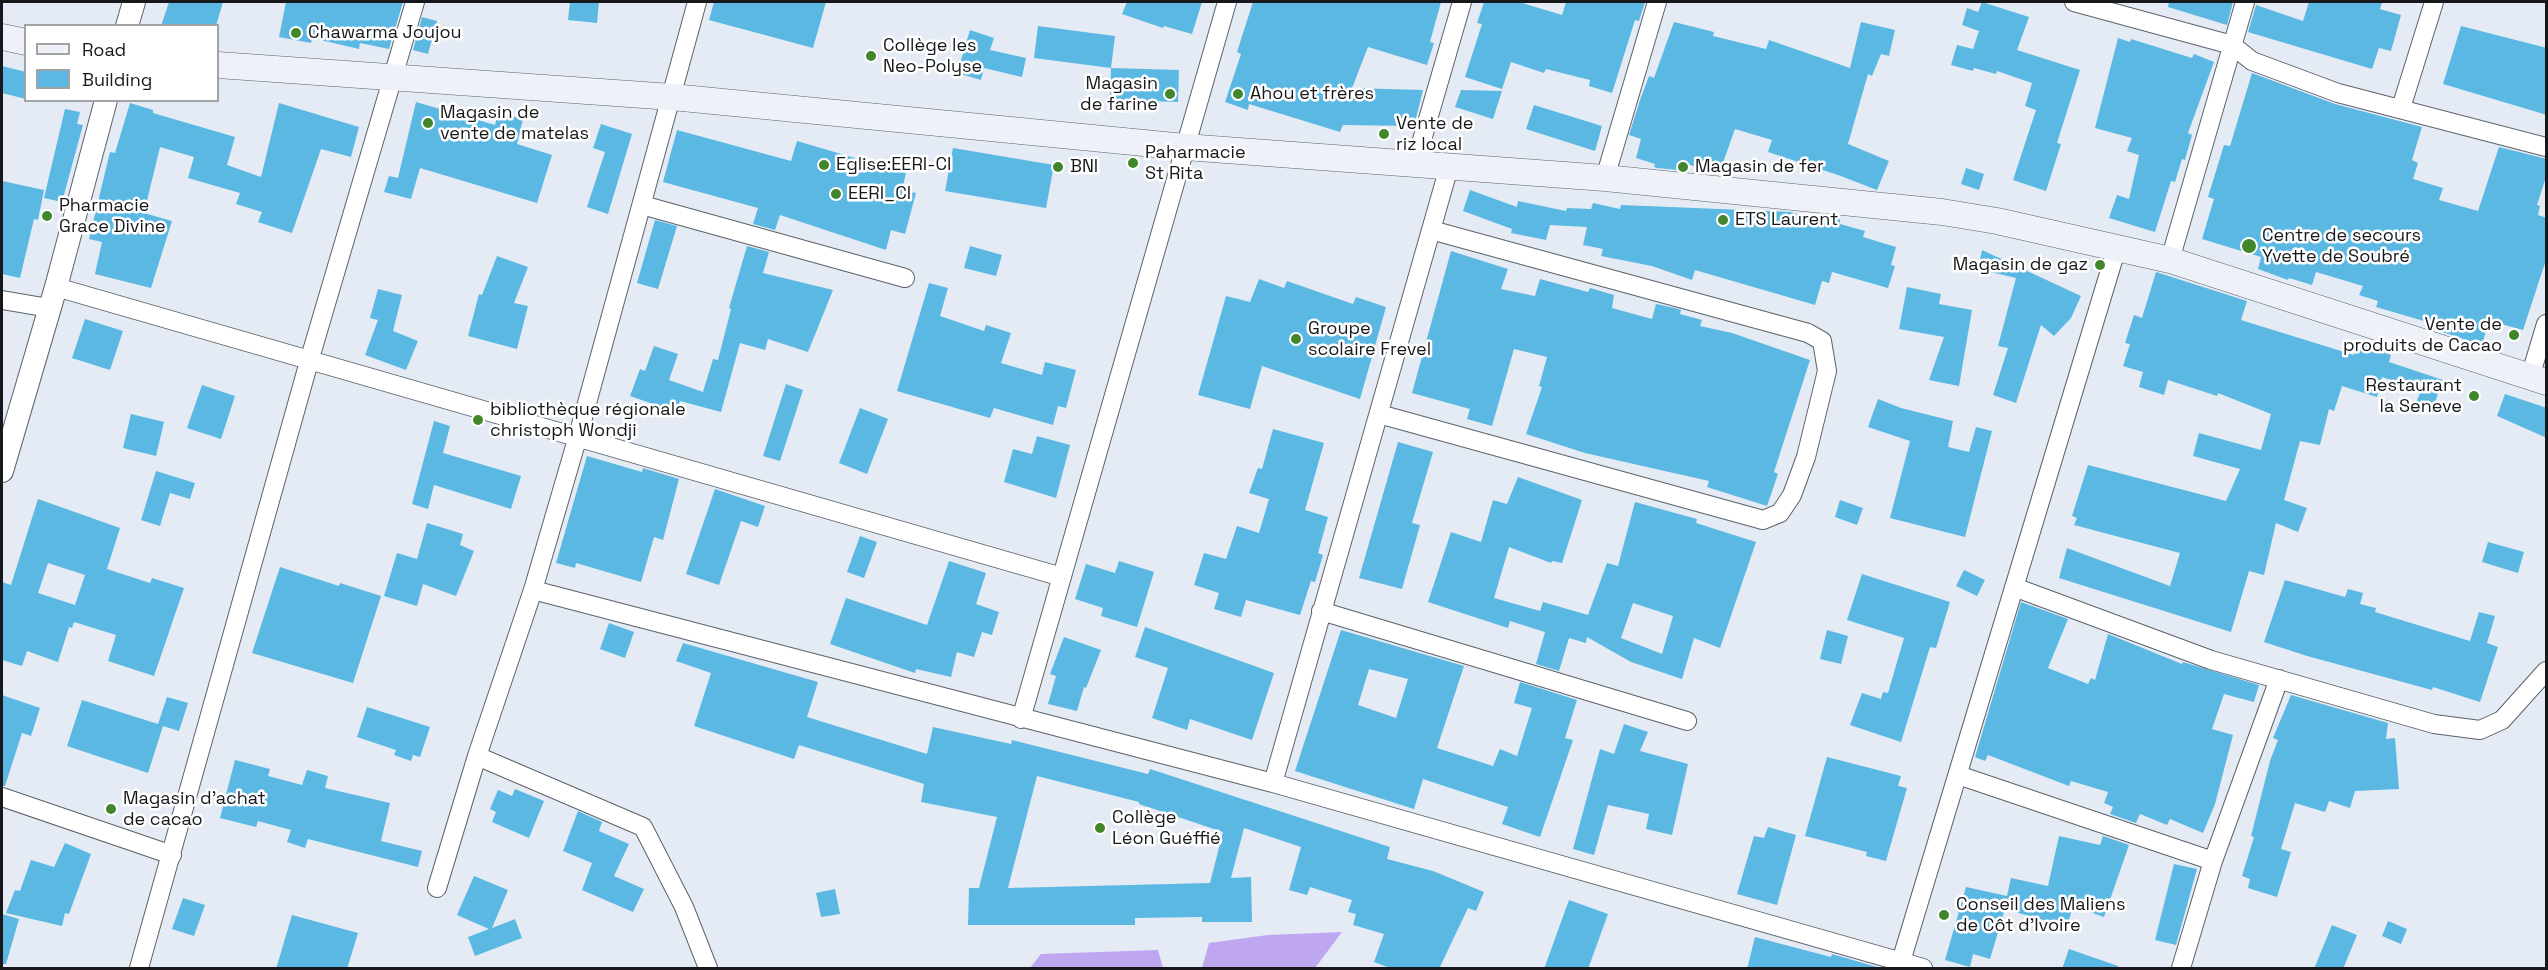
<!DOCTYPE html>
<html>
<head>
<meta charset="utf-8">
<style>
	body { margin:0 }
	#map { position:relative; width:2548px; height:970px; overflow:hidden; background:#e4ebf4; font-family:"Space Grotesk",sans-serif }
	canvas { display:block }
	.frame { position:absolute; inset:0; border:3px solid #16181b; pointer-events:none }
	.legend { position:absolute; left:24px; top:24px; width:195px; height:78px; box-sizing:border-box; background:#fff; border:2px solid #a2a3a4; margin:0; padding:8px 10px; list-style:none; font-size:18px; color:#16181b }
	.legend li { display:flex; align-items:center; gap:12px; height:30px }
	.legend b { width:30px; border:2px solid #a2a3a4 }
</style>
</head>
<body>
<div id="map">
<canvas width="2548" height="970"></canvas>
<div class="frame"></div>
<ul class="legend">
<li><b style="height:8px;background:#eff1f8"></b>Road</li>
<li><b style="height:16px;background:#5bb8e3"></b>Building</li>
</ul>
</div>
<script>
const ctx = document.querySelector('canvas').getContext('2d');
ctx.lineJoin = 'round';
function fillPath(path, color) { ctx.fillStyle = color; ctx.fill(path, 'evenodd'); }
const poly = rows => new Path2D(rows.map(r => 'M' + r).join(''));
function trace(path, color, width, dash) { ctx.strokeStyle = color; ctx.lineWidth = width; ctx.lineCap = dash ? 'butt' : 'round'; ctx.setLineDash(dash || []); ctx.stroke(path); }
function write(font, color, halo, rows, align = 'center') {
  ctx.font = font + ' "Space Grotesk",sans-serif'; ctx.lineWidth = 5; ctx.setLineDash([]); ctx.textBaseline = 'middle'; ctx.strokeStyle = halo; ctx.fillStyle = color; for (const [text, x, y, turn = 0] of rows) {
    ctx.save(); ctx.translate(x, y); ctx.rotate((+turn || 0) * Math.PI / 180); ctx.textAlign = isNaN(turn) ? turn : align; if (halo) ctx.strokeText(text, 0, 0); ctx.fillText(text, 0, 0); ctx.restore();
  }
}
const forest = poly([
	[1342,932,1315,968,1202,968,1209,943,1268,935],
	[1158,950,1163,968,1030,968,1041,954]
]);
const building = poly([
	[169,2,223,2,216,26,161,26],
	[286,2,403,2,389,49,360,43,359,49,312,38,311,43,279,37],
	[570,2,599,2,597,23,568,20],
	[714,2,826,2,813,48,709,20],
	[1127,2,1202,2,1192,34,1164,26,1163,28,1122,14],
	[1253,2,1441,2,1430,42,1434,43,1427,65,1368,47,1352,88,1423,90,1414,126,1343,125,1340,132,1249,104,1248,110,1225,102,1241,54,1237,52],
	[1484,2,1519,2,1562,15,1566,2,1645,2,1639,21,1635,20,1612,93,1589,86,1590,80,1546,69,1544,73,1511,62,1502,89,1465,77,1482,24,1477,23],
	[1982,2,2029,17,2017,50,2080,70,2057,143,2061,144,2046,191,2013,180,2036,110,2025,106,2032,83,1997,71,1996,74,1974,68,1973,71,1951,65,1957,45,1973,49,1979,31,1962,25,1967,8,1978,12],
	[2169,2,2233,2,2227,25,2168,7],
	[2309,2,2382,2,2380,9,2401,15,2391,51,2379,48,2372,69,2248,32,2256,5,2303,21],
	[422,17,437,21,428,54,413,50],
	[1674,22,1714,32,1713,36,1766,49,1769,40,1850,68,1861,22,1895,30,1889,56,1881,54,1872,76,1868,74,1848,144,1889,161,1877,190,1838,175,1768,152,1772,140,1735,129,1719,174,1681,162,1678,170,1657,168,1654,167,1655,164,1636,158,1641,139,1629,135,1640,100,1649,76,1654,78],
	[1038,26,1115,36,1111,68,1034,58],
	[2461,26,2547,48,2547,115,2443,84],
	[970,30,994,38,990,50,1026,58,1022,77,984,68,981,80,957,73],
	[2118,38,2130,42,2131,39,2192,58,2194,54,2214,62,2188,133,2192,135,2185,160,2182,159,2175,182,2171,181,2155,232,2109,218,2117,195,2129,199,2139,155,2127,151,2132,138,2095,128],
	[2,66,26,72,26,99,2,93],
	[1111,68,1179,70,1178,102,1110,100],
	[2252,73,2335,104,2422,127,2412,160,2418,163,2413,179,2443,188,2439,200,2478,211,2499,147,2547,159,2547,174,2537,205,2540,206,2538,215,2547,218,2547,257,2523,330,2501,324,2499,331,2487,327,2482,345,2433,329,2434,324,2376,307,2378,301,2359,295,2363,286,2316,272,2312,285,2289,278,2288,280,2258,269,2261,257,2202,239,2214,199,2208,197,2224,145,2230,146],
	[1461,90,1502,91,1493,119,1455,107],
	[416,102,495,125,498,113,523,119,517,144,552,155,537,203,420,168,411,199,384,192,389,176,398,178],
	[130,103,153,110,153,113,235,137,227,165,261,177,279,103,359,127,351,157,321,149,292,233,258,222,262,212,236,204,240,193,188,178,194,157,160,147,144,213,172,221,151,288,95,274,102,242,89,239,110,152,115,153],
	[1534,105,1602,126,1595,151,1526,129],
	[65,109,80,112,77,124,83,125,62,202,44,198],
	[601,124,632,134,608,214,587,207,605,152,593,148],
	[677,130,791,161,797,141,906,173,902,190,916,193,905,234,891,230,886,250,780,215,775,230,753,224,758,208,663,182],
	[953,148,1054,165,1046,208,945,191],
	[1966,168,1984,174,1979,190,1961,184],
	[2,181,44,190,38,220,34,219,20,278,2,274],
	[1470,190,1517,207,1518,201,1566,211,1567,208,1591,209,1593,203,1620,209,1621,205,1768,211,1790,212,1807,217,1840,218,1840,224,1865,231,1863,237,1896,247,1891,265,1895,266,1888,288,1832,272,1829,283,1822,281,1815,305,1695,270,1692,280,1652,266,1601,256,1603,249,1583,245,1587,227,1550,225,1546,240,1511,233,1512,229,1463,211],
	[655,220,677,226,658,289,637,283],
	[747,246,769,252,763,273,833,290,808,352,768,339,765,350,740,343,721,412,680,401,676,412,630,396,640,369,645,371,654,346,678,354,669,380,703,392,713,359,718,360,731,309,729,308],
	[970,246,1002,255,996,276,964,268],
	[1982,250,2081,296,2071,318,2054,336,2041,325,2016,403,1993,395,2008,348,1998,346,2016,278,1978,269],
	[1451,251,1508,269,1501,289,1535,296,1540,279,1588,292,1590,288,1614,295,1612,308,1652,319,1656,304,1675,308,1681,310,1680,314,1702,320,1700,326,1732,333,1810,360,1774,472,1778,474,1767,506,1707,487,1709,481,1585,453,1526,434,1542,387,1539,386,1547,357,1514,349,1492,426,1467,419,1470,409,1412,393],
	[497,256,528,267,514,303,528,306,517,349,468,336,479,294,482,295],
	[2156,272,2247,301,2241,320,2354,355,2358,343,2391,355,2389,362,2443,380,2431,413,2415,406,2421,390,2382,377,2377,397,2342,386,2334,411,2329,409,2320,445,2300,441,2284,500,2307,508,2298,532,2276,523,2264,575,2249,571,2231,632,2059,578,2067,548,2170,586,2180,553,2074,525,2077,518,2072,516,2088,465,2226,501,2240,469,2193,456,2199,433,2261,450,2271,414,2218,393,2217,396,2168,380,2164,395,2139,387,2143,372,2123,366,2130,344,2125,343,2134,315,2142,318],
	[1259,279,1284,288,1287,281,1353,304,1356,297,1386,307,1360,399,1262,366,1250,409,1198,395,1226,296,1250,302],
	[929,283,948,288,940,316,984,331,986,325,1011,333,1001,363,1042,375,1045,362,1076,370,1066,408,1058,406,1053,425,994,408,990,418,897,391],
	[1907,287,1941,294,1939,304,1972,310,1959,386,1929,380,1944,337,1899,329],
	[378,289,402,295,393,331,418,341,406,370,365,355,378,320,370,318],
	[85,319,123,331,110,370,72,358],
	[786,384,803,390,780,461,763,456],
	[202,385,235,396,221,439,187,428],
	[2505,394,2547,408,2547,438,2497,416],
	[1878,399,1901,408,1953,421,1948,447,1969,452,1976,427,1992,431,1965,537,1890,518,1910,441,1868,427],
	[860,408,888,419,867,474,839,463],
	[131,414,164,422,156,456,123,448],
	[434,421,450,426,443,453,521,476,511,509,434,485,428,509,412,504],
	[1273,429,1324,443,1305,510,1328,517,1318,553,1323,555,1315,582,1311,581,1300,615,1246,600,1241,617,1214,609,1219,593,1194,585,1204,553,1226,559,1237,526,1259,533,1269,499,1249,493,1258,468,1262,469],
	[1037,436,1070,445,1056,498,1004,482,1013,449,1032,454],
	[1398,442,1433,452,1412,523,1420,525,1402,589,1359,578],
	[587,456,642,472,643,468,679,479,663,540,654,537,641,582,576,563,575,568,556,563],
	[156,471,195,483,190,499,170,493,160,526,141,520],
	[1518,477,1582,500,1562,563,1552,561,1551,563,1509,547,1494,598,1540,611,1543,602,1588,615,1607,563,1618,566,1635,502,1697,519,1696,523,1756,542,1720,648,1694,638,1682,679,1631,662,1587,637,1586,643,1569,638,1559,671,1536,664,1545,632,1510,621,1508,628,1428,602,1451,532,1481,542,1493,500,1507,504],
	[1633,603,1673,616,1662,654,1621,638],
	[715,489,765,506,758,527,741,521,719,585,686,574],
	[38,499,120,528,107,569,150,583,152,578,184,588,154,676,108,661,116,635,74,622,72,628,69,627,58,662,27,651,22,666,2,660,2,582,11,585],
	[48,563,85,575,75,605,38,593],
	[1840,500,1863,508,1857,525,1835,517],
	[427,523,463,534,460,545,474,551,456,596,423,584,417,606,384,596,397,553,417,559],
	[860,536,877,542,864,578,847,572],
	[2488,542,2524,552,2518,573,2482,562],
	[949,561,986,573,976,604,999,612,992,635,982,632,974,657,957,652,951,677,916,669,915,673,830,644,846,598,927,625],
	[1119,561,1154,572,1137,627,1101,616,1103,608,1075,599,1086,564,1115,573],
	[280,567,339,586,340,583,381,596,353,683,252,653],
	[1964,570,1985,580,1977,596,1956,586],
	[1862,574,1950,602,1936,648,1930,647,1901,742,1850,725,1862,693,1881,699,1883,692,1888,693,1904,638,1847,620],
	[2285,580,2345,597,2348,589,2363,593,2360,604,2376,608,2375,612,2470,641,2479,612,2495,616,2487,643,2498,647,2480,702,2433,687,2432,690,2307,656,2264,642],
	[2021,602,2068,619,2048,668,2088,684,2091,678,2095,680,2108,634,2182,664,2183,662,2259,685,2254,702,2224,694,2212,729,2233,735,2215,804,2203,833,2170,819,2167,825,2140,814,2136,823,2110,814,2113,807,2104,803,2108,792,2071,781,2069,786,1988,755,1985,761,1975,757],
	[609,623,634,632,625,658,600,649],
	[1145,627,1274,673,1252,740,1190,719,1187,730,1152,718,1168,668,1135,657],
	[1341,630,1464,666,1437,748,1493,766,1500,749,1517,756,1532,708,1514,703,1520,682,1577,700,1565,738,1573,740,1540,837,1502,824,1508,807,1423,779,1414,809,1295,771],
	[1369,669,1408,679,1396,718,1358,705],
	[1827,630,1848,636,1841,664,1820,659],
	[1064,637,1101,650,1086,688,1084,687,1077,711,1048,704,1056,676,1050,674],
	[683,643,818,682,807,717,927,754,933,727,1011,744,1012,740,1148,774,1150,769,1390,847,1387,859,1433,871,1484,892,1476,911,1468,908,1439,969,1392,969,1374,962,1384,934,1353,925,1356,914,1348,912,1352,900,1310,887,1307,895,1289,890,1301,847,1244,828,1231,878,1251,877,1252,922,1202,922,1202,917,1135,918,1135,925,968,925,969,888,979,888,997,817,921,802,924,784,799,745,794,759,694,726,711,673,676,661],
	[1037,776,1139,802,1139,804,1223,832,1210,883,1008,888],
	[2,695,40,708,31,736,22,733,5,786,2,786],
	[2291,695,2388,723,2386,739,2395,738,2399,789,2355,791,2350,808,2329,801,2325,812,2295,803,2281,849,2291,852,2277,897,2248,888,2250,879,2242,876,2254,837,2251,836,2270,761,2278,740,2273,738],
	[167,697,188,703,179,731,163,726,148,773,67,746,82,700,158,724],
	[367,707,430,727,420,757,413,755,411,761,394,755,396,750,357,737],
	[1624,724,1648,732,1640,751,1688,764,1672,835,1646,829,1649,814,1608,805,1594,855,1573,849,1600,749,1614,754],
	[1827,757,1901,776,1898,786,1907,788,1886,861,1866,856,1867,852,1805,836],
	[235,760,270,769,268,776,302,785,307,770,328,776,325,788,390,803,381,841,422,851,418,867,308,839,305,848,287,842,291,830,258,821,256,827,220,818],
	[515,789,544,801,529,838,492,822,496,812,490,809,498,790,512,796],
	[578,811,602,822,599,831,629,844,614,876,644,889,633,912,582,890,592,863,563,851],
	[1768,827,1796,835,1777,905,1737,894,1754,836,1764,838],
	[2059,836,2100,845,2103,836,2129,845,2104,917,2073,906,2067,927,2005,909,1990,959,1973,954,1970,967,1945,960,1966,887,2007,896,2011,878,2048,886],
	[65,843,91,854,69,914,65,913,62,926,6,913,15,890,20,891,31,860,54,867],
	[2174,864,2197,869,2176,945,2155,940],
	[474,876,508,890,492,928,515,919,522,938,475,956,468,937,489,929,457,915],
	[835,889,840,914,821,917,816,893],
	[183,898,205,905,194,936,172,929],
	[1569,900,1608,914,1588,969,1544,969],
	[2,914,19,919,6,964,2,964],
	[292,915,358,933,347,969,276,969],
	[2388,921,2407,929,2401,944,2382,936],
	[2332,925,2357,935,2343,969,2314,969],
	[1755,937,1831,957,1832,954,1884,969,1747,969],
	[2069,949,2118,966,2118,969,2062,969]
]);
const minor = poly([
	[2074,2,2232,45,2252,61,2338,93,2546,147],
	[2401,108,2434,2],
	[1415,164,1462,2],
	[1605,178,1657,2],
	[642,205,905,278],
	[2170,260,2245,2],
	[56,287,1062,577],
	[2,300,49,308],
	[2530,377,2546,324],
	[1379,414,1763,520,1780,513,1792,495,1806,457,1827,371,1822,341,1808,333,1431,230],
	[2014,587,2211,660,2434,724,2480,730,2502,720,2546,671],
	[533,590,1273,783,1923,968],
	[1321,611,1687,721],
	[1021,719,1227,2],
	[477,756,643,827,684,907,708,968],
	[1958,775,2213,861],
	[1273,783,1449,167],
	[2,797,172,855],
	[437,888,477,756,533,590,578,436,697,2],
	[139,968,310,358,415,2],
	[1899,968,2117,247],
	[2181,968,2213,861,2279,679]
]);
const tertiary = poly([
	[127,26,134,2],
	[2,471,56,287,106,100]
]);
const secondary = poly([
	[2,37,26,42],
	[218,65,672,97,1185,147,1605,178,1942,212,1997,221,2170,260,2546,382]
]);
const markers = [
	[296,33,6,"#41862a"],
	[871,56,6,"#41862a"],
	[1170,94,6,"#41862a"],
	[1238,94,6,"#41862a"],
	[428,123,6,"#41862a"],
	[1384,134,6,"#41862a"],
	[1133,163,6,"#41862a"],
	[824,165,6,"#41862a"],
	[1058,167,6,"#41862a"],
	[1683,167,6,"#41862a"],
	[836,194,6,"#41862a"],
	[47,216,6,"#41862a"],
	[1723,220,6,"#41862a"],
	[2249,246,8,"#41862a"],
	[2100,265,6,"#41862a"],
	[2514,335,6,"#41862a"],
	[1296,339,6,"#41862a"],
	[2474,396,6,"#41862a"],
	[478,420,6,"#41862a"],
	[111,809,6,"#41862a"],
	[1100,828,6,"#41862a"],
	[1944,915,6,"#41862a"]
];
const poiNames = [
	["Chawarma Joujou",308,33],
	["Collège les",883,46],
	["Neo-Polyse",883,67],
	["Magasin",1158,84,"right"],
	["de farine",1158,105,"right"],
	["Ahou et frères",1250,94],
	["Magasin de",440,113],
	["vente de matelas",440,134],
	["Vente de",1396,124],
	["riz local",1396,145],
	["Paharmacie",1145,153],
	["St Rita",1145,174],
	["Eglise:EERI-CI",836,165],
	["BNI",1070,167],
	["Magasin de fer",1695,167],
	["EERI_CI",848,194],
	["Pharmacie",59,206],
	["Grace Divine",59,227],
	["ETS Laurent",1735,220],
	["Centre de secours",2262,236],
	["Yvette de Soubré",2262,257],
	["Magasin de gaz",2088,265,"right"],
	["Vente de",2502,325,"right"],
	["produits de Cacao",2502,346,"right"],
	["Groupe",1308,329],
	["scolaire Frevel",1308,350],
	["Restaurant",2462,386,"right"],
	["la Seneve",2462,407,"right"],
	["bibliothèque régionale",490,410],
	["christoph Wondji",490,431],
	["Magasin d'achat",123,799],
	["de cacao",123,820],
	["Collège",1112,818],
	["Léon Guéffié",1112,839],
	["Conseil des Maliens",1956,905],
	["de Côt d'Ivoire",1956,926]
];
fillPath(forest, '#bea6f1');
fillPath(building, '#5bb8e3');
trace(minor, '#5c6269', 20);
trace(tertiary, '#5c6269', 24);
trace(secondary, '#5c6269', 27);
trace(minor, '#fff', 18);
trace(tertiary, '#fff', 22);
trace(secondary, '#eff1f8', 26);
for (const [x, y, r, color] of markers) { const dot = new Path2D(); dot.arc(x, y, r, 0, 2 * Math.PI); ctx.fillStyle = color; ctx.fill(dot); trace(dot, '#fff', 2); }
write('18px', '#16181b', '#fff', poiNames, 'left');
</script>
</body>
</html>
